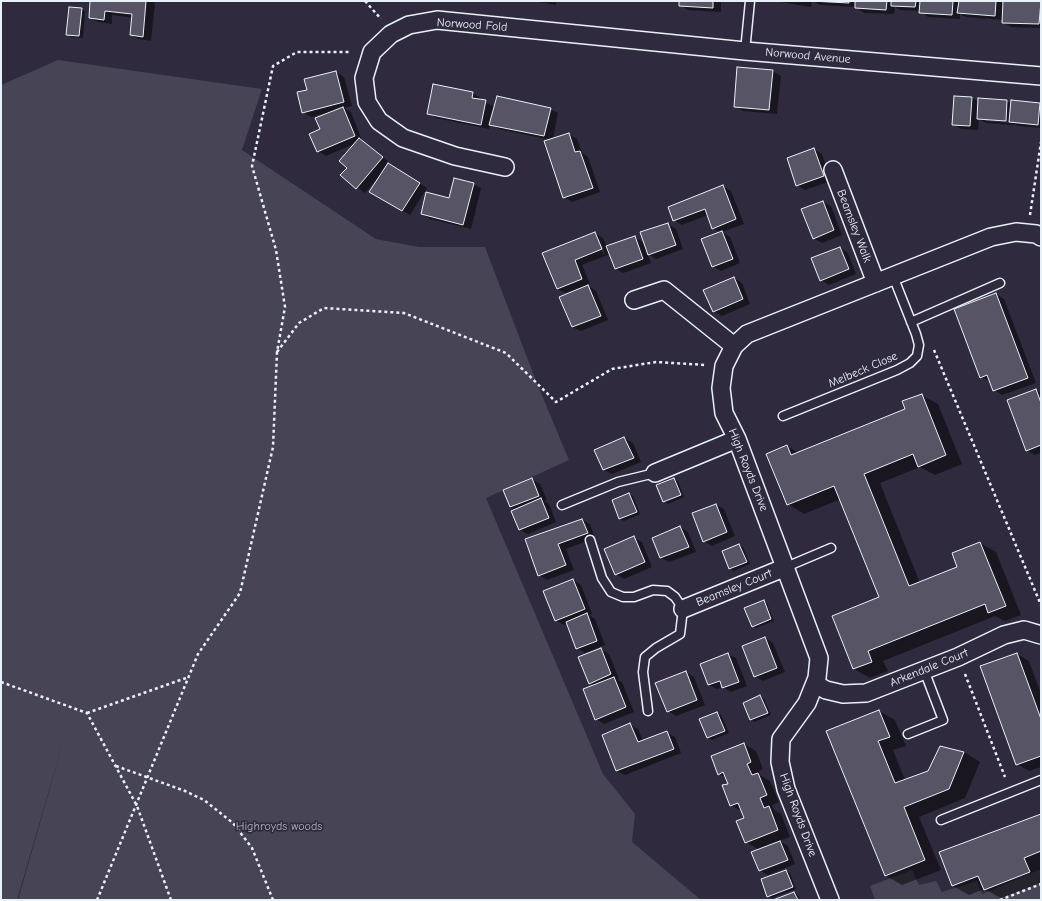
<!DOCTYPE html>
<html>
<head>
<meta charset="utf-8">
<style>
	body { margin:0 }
	#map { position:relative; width:1042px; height:901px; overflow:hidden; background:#2f2a3d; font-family:"Comic Neue",sans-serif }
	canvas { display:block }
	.frame { position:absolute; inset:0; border:2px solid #e8f1f8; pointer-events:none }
</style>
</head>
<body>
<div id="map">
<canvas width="1042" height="901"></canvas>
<div class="frame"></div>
</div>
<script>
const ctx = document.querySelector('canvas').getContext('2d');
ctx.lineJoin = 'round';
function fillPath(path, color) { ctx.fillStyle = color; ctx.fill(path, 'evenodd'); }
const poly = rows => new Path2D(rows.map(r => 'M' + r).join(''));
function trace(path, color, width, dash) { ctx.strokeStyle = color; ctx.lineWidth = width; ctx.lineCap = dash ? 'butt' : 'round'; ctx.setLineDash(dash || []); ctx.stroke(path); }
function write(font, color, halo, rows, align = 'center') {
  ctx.font = font + ' "Comic Neue",sans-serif'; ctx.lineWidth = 3.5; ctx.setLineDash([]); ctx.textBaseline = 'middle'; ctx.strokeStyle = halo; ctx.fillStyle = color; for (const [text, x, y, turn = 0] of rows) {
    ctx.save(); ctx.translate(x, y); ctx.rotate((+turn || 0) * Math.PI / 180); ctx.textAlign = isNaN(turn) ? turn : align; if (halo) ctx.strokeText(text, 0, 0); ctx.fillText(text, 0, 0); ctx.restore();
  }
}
const green = poly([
	[58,60,262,89,242,150,376,239,419,247,485,247,536,381,569,460,486,498,603,774,635,814,632,842,701,900,18,900,66,732,17,900,1,900,1,85],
	[1041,869,1041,900,875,900,870,886,912,870,919,885,936,881,942,892,977,881,982,894]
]);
const shadow = poly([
	[91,1,151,1,155,3,151,41,139,39,131,35,133,18,112,15,112,24,98,22,90,18],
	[534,1,556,1,556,5],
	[680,1,721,1,721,12,688,10,680,5],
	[774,1,812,1,811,7],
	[813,1,1041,1,1041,28,1011,27,1003,22,1003,20,966,17,960,14,960,19,928,17,920,11,900,10,895,7,894,14,864,13,856,7,820,5],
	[81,9,85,11,83,38,71,37,67,35],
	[773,71,781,76,777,114,743,111,735,106],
	[336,72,344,77,352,106,344,108,351,112,362,140,390,163,389,164,427,188,410,215,371,191,379,176,365,193,342,175,348,168,356,143,326,156,318,151,321,130,331,112,311,117,303,112,308,91],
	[472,93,481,98,480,100,495,107,550,109,558,113,553,139,569,134,577,139,582,153,588,157,600,192,572,202,564,197,551,140,499,129,490,124,489,129,436,118,428,113],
	[972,98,979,102,1007,101,1012,104,1040,104,1041,128,1018,126,1014,124,1014,125,986,123,979,119,978,130,961,129,953,124],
	[985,119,1011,121,1011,123,985,121],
	[814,149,822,154,831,181,805,190,797,185],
	[473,184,481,188,471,229,430,219,422,214],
	[723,186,731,191,744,224,722,232,730,237,740,263,721,271,712,266,721,233,713,228,708,215,682,225,674,220],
	[823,202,831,206,842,235,822,243,813,238],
	[668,224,676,229,683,249,656,259,647,253,651,263,623,273,615,268,610,254,582,265,590,284,565,293,557,289,543,254,595,233,603,238,607,247,635,237,644,243],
	[597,239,599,239,605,254,603,254],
	[840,248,848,253,856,274,829,285,821,280],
	[734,278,742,283,750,304,722,316,713,311],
	[588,286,596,291,608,320,581,331,572,327],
	[996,294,1004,299,1036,383,1002,395,994,390,990,381,981,377],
	[1036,390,1041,393,1041,453,1035,455,1027,450],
	[921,395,938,404,962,464,935,475,920,467,880,483,920,583,958,568,980,543,996,552,1021,615,1005,621,995,616,883,661,888,671,870,678,854,669,833,617,881,598,841,499,804,514,788,504,787,446,799,453,906,410],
	[624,438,633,443,641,462,612,474,604,470],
	[532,479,540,484,547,500,544,501,549,504,556,522,528,534,520,530,516,510,510,507],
	[674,479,678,481,684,497,668,504,664,501],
	[629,494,633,496,640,514,624,521,620,519,613,500],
	[716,505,724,509,735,536,712,546,704,541],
	[582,520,590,524,595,538,566,549,574,570,547,580,539,575,526,540],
	[680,527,688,532,696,552,669,562,661,558,653,538],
	[633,538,642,542,652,567,624,579,616,574],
	[739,545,743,547,750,564,734,571,730,569],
	[573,580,581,585,592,614,589,615,595,619,605,645,585,653,577,648,567,624,564,625,555,620],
	[764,601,767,604,774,621,756,628,753,626],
	[765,638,773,643,785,672,763,681,755,676],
	[601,649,609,654,619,679,617,680,622,682,634,712,604,724,596,719,594,686,590,683],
	[728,654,736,658,747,686,731,692,723,687,717,689,709,685,701,664],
	[1017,654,1029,661,1041,694,1041,767,1029,771,1017,764],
	[686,672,694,677,705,705,676,716,668,711],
	[760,696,764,699,771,715,754,722,751,719],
	[879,711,895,720,906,746,893,750,905,780,929,771,964,752,980,762,965,798,919,817,941,870,902,885,886,876,828,731],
	[717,713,721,715,729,733,712,740,708,738,701,720],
	[630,725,638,729,643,741,666,732,675,737,681,753,625,775,617,771],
	[744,744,756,751,763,769,759,771,760,775,770,781,779,802,772,805,774,810,781,814,790,837,779,841,788,846,795,864,768,875,759,870,759,850,746,842,745,819,743,812,731,805,729,784,727,778,719,774],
	[1041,815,1041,883,1001,898,984,889,969,895,953,886],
	[786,871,790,873,796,889,771,898,768,896],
	[794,893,798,895,800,900,775,900]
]);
const building = poly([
	[90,1,146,1,143,37,130,35,132,14,105,11,104,20,89,18,90,1],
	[679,1,713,1,713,8,679,6,679,1],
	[811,1,849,1,849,3,811,1],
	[855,1,887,1,886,10,855,8,855,1],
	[891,1,916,1,915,7,891,6,891,1],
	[920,1,953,1,952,15,919,13,920,1],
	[959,1,996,1,995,16,957,13,959,1],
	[1003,1,1041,1,1039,24,1002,23,1003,1],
	[69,7,82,8,79,36,66,35,69,7],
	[737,67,773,70,769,110,734,107,737,67],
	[336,71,344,102,302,113,297,92,307,90,304,79,336,71],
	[433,84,473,92,472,98,486,100,481,125,427,114,433,84],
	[497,96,551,108,544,136,489,125,497,96],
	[954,96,972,97,970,126,952,125,954,96],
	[978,98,1007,100,1006,121,977,119,978,98],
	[1011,100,1040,103,1038,125,1009,122,1011,100],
	[343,107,355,136,317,152,309,134,320,129,315,118,343,107],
	[569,133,575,152,580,151,593,188,563,198,544,141,569,133],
	[359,138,383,157,356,189,340,175,347,168,339,161,359,138],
	[814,148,824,176,796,186,787,158,814,148],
	[388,163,420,183,402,211,369,192,388,163],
	[454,178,474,183,463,225,421,214,426,192,449,198,454,178],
	[723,185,736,219,712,229,705,209,673,221,668,207,723,185],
	[823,201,834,230,813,239,801,209,823,201],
	[668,223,676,245,648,255,640,232,668,223],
	[722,231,733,259,712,267,701,239,722,231],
	[595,232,602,249,575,260,582,279,557,289,542,253,595,232],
	[635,236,643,259,615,269,606,246,635,236],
	[840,247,849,269,820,281,811,258,840,247],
	[734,277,743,299,713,312,703,290,734,277],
	[588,285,601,316,572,327,559,297,588,285],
	[996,293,1028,378,993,391,987,375,980,378,954,309,996,293],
	[1036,389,1041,403,1041,445,1026,451,1007,400,1036,389],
	[922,394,946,455,918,467,913,454,864,474,909,586,957,567,952,553,980,542,1006,606,988,613,985,604,868,651,872,662,853,669,832,616,879,597,834,486,787,505,766,454,787,445,791,455,905,409,902,401,922,394],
	[624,437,634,458,603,470,594,450,624,437],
	[532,478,539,496,510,507,503,490,532,478],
	[674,478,681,495,663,502,656,485,674,478],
	[629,493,637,512,619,519,612,500,629,493],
	[541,498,549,518,519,530,511,511,541,498],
	[716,504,727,532,703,542,692,513,716,504],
	[582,519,588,533,558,544,566,565,538,576,525,539,582,519],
	[680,526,689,547,660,558,652,538,680,526],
	[634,536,645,562,615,575,604,549,634,536],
	[739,544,747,562,729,569,722,551,739,544],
	[573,579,585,609,555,621,543,591,573,579],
	[764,600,771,619,752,627,744,608,764,600],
	[587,613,597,641,576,649,566,622,587,613],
	[765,637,777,668,754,677,742,646,765,637],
	[601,648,611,674,589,684,578,657,601,648],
	[728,653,739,682,722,688,720,681,708,685,700,664,728,653],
	[1017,653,1041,719,1041,756,1016,765,980,666,1017,653],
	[686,671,697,700,667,712,655,683,686,671],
	[614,677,626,707,595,720,583,689,614,677],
	[760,695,768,713,750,720,743,703,760,695],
	[879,710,890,737,878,741,895,783,928,771,940,746,964,752,949,789,904,807,925,860,885,876,826,731,879,710],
	[717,712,725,731,707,738,699,719,717,712],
	[630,723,638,742,667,731,674,749,616,771,602,735,630,723],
	[744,743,751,762,747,764,752,775,758,773,767,795,760,798,764,808,769,806,778,830,745,843,736,821,744,818,738,803,730,806,722,785,728,784,723,772,718,775,711,756,744,743],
	[1041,814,1041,851,1024,858,1030,872,984,890,978,876,952,886,939,852,1041,814],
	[780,841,788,860,759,871,751,852,780,841],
	[786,870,793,887,767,897,761,879,786,870],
	[794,892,798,900,773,900,794,892]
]);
const path = poly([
	[365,1,381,19],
	[1030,215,1041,142],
	[934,350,1041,605],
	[277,352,299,323,324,308,404,313,506,353,556,402,612,369,656,362,706,365],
	[965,674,1005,777],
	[1,682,87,713,137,806,171,900],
	[87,713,189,677],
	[116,766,185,791,204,800,233,823,252,848,273,900],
	[97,900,198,654,240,593,273,447,277,352,285,307,276,250,252,166,273,66,297,52,351,52],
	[1000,900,1041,884]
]);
const service = poly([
	[745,51,750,1],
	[911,322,1000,283],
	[783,416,897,370,910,363,917,356,919,345,916,334,893,276],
	[562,505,618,482,655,473],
	[590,540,602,578,611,592,623,597,634,597,653,590,667,591,675,597,683,609,680,634,656,648,645,657,643,672,648,711],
	[786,567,831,548],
	[908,734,943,720,924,670],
	[941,820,1041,780]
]);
const minor = poly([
	[505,167,455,156,403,138,379,121,367,102,364,78,372,52,391,34,409,25,437,20,745,51,1041,76],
	[833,170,876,283],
	[634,300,664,290,734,346],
	[655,473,737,439],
	[683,609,786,567],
	[815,684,826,690,843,694,866,693,958,657,1004,635,1024,630,1041,635],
	[830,900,786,789,780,762,781,739,807,703,817,678,819,658,737,439,724,413,721,388,724,366,734,346,747,334,991,237,1016,232,1036,234,1041,237]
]);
const streetNames = [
	["Norwood Fold",472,25,4],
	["Norwood Avenue",808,56,5],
	["Beamsley Walk",854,226,69],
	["Melbeck Close",863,370,-23],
	["High Royds Drive",748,470,68],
	["Beamsley Court",734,588,-22],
	["Arkendale Court",929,668,-22],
	["High Royds Drive",798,815,70]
];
const parkNames = [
	["Highroyds woods",279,827]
];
fillPath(green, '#464455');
fillPath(shadow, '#0007');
fillPath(building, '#575565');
trace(building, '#e8f1f8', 1);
trace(service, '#e8f1f8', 11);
trace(minor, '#e8f1f8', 20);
trace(path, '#e8f1f8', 2.5, [3, 3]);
trace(service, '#2f2a3d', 8);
trace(minor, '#2f2a3d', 17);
write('12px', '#e8f1f8', '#2f2a3d', streetNames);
write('12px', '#afb4bf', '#2f2a3d', parkNames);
</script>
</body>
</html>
